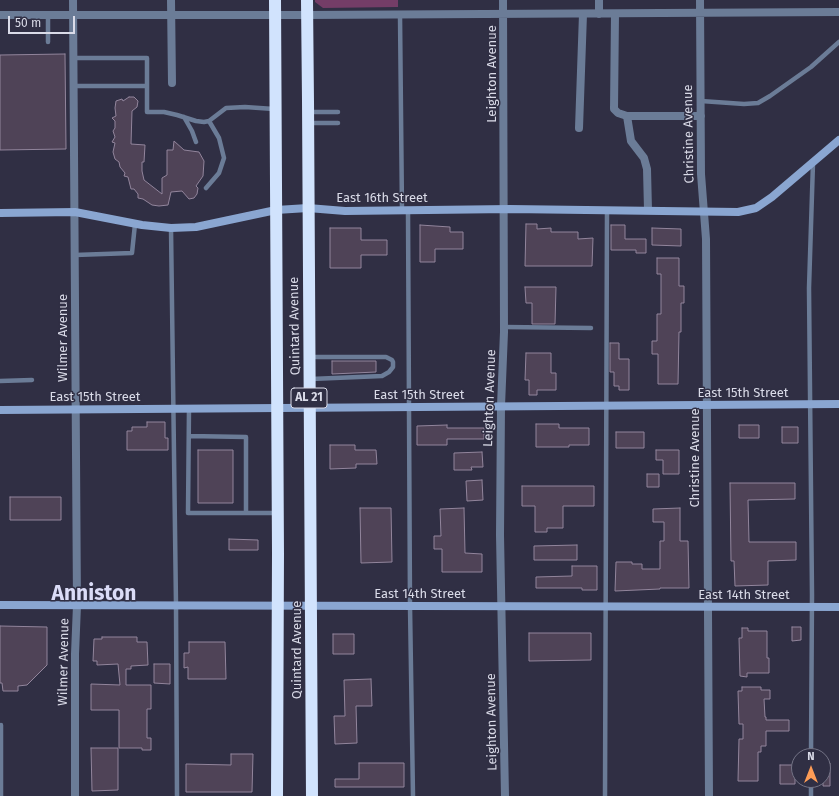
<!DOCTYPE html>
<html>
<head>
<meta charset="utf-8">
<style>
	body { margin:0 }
	#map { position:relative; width:839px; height:796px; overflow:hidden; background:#302f44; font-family:"Fira Sans",sans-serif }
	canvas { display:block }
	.north { position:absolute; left:791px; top:748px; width:40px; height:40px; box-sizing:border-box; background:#302f44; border:1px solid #747486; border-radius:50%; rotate:0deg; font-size:11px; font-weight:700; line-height:16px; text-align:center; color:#dadbe8 }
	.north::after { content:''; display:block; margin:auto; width:14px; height:18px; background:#fd9c56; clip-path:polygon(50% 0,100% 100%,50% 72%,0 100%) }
	.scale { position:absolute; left:8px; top:16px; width:67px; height:18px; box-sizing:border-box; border:2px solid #dadbe8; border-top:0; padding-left:5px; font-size:12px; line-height:14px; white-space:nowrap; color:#dadbe8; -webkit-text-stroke:3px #302f44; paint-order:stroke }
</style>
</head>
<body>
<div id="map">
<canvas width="839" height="796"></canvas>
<div class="north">N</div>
<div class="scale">50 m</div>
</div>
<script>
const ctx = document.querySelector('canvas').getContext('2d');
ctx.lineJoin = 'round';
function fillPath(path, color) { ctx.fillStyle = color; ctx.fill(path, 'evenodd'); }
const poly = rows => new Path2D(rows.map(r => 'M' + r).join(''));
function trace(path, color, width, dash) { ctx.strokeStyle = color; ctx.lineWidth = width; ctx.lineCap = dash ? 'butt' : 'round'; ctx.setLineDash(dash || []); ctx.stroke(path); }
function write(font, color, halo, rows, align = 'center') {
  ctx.font = font + ' "Fira Sans",sans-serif'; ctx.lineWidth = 3; ctx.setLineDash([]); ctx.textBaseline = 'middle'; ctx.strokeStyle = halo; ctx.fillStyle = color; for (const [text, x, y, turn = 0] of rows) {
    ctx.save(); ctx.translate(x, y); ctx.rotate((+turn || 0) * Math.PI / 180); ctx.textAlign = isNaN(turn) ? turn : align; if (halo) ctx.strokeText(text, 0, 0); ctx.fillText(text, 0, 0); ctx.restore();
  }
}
const green = poly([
	[315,0,398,0,398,7,323,8,315,2]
]);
const building = poly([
	[65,54,66,149,0,150,0,55,65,54],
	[129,97,134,97,138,101,137,107,132,111,131,144,145,145,144,162,142,162,142,171,144,180,162,194,162,178,167,175,167,150,173,150,174,141,184,150,199,152,204,161,203,176,196,186,198,188,197,194,194,198,189,199,182,191,171,192,168,205,159,206,152,205,143,199,138,198,138,194,134,189,131,189,128,177,124,176,125,173,120,167,119,162,115,159,113,152,115,143,112,142,115,137,113,131,115,128,115,121,112,118,116,116,115,108,116,101,122,99,123,101,129,97],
	[526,224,537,224,537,229,551,228,551,232,578,232,578,239,593,238,592,266,525,266,526,224],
	[420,225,450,227,450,232,463,232,463,249,435,249,435,262,420,262,420,225],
	[611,225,625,225,625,239,646,239,646,253,636,253,636,250,611,250,611,225],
	[330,228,361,228,361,240,387,240,387,255,361,255,361,268,330,268,330,228],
	[652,228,681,229,681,246,652,245,652,228],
	[657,258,679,258,679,286,684,286,684,303,681,303,681,332,679,332,678,384,658,384,658,354,652,354,652,341,657,341,657,314,661,314,661,274,657,274,657,258],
	[525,287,556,287,555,324,532,324,532,303,526,303,525,287],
	[610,343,619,343,619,359,629,359,629,390,619,390,619,386,614,386,614,372,610,372,610,343],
	[526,353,551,353,551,373,556,373,556,390,537,390,537,395,529,395,529,380,525,380,526,353],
	[332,361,376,361,376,372,332,374,332,361],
	[147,422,165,422,165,438,168,438,168,450,127,450,127,431,132,431,132,427,147,427,147,422],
	[536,424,559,424,559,428,589,428,589,445,569,445,569,447,536,447,536,424],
	[447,425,447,428,484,428,484,439,447,439,447,445,417,445,417,426,447,425],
	[739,425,759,425,759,438,739,438,739,425],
	[782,427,798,427,798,443,782,443,782,427],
	[616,432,644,432,644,448,616,448,616,432],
	[330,445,355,445,355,450,376,450,377,464,356,464,356,468,330,469,330,445],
	[198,450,233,450,233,503,198,503,198,450],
	[656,450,679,450,679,474,663,474,663,460,656,460,656,450],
	[482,452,483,467,471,467,472,470,454,470,454,453,482,452],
	[647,474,659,474,659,487,647,487,647,474],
	[482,480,483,500,467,501,466,481,482,480],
	[730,483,795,483,795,499,748,500,749,542,796,542,796,560,768,561,768,585,735,586,734,561,731,561,730,483],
	[522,486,594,486,594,506,563,506,563,528,547,528,547,532,535,532,535,506,522,506,522,486],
	[10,497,61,497,61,520,10,520,10,497],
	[360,508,391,508,392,562,361,563,360,508],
	[464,508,465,553,482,554,482,572,442,572,442,549,434,549,434,536,441,536,440,509,464,508],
	[680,508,680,541,688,541,689,588,660,588,660,589,615,591,616,562,632,562,632,564,642,564,642,569,660,569,660,541,664,541,664,522,653,522,653,509,680,508],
	[229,539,258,540,258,550,229,550,229,539],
	[577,545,577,560,534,560,534,546,577,545],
	[572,566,597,566,597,590,582,590,582,588,536,588,536,577,572,576,572,566],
	[0,626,47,627,47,665,27,685,18,686,18,691,3,691,2,683,0,683,0,626],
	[792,627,801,627,801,640,792,641,792,627],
	[742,628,748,628,748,631,767,631,767,658,769,658,769,673,747,673,747,677,740,676,739,638,742,638,742,628],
	[529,633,591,633,591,660,529,661,529,633],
	[333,634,354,634,354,654,333,654,333,634],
	[102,637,137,637,137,642,147,642,148,665,131,666,131,669,126,669,126,685,151,685,151,709,147,709,147,738,151,738,151,750,142,750,142,748,119,748,119,710,91,710,91,684,120,685,118,664,97,665,97,661,93,661,94,639,102,639,102,637],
	[189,642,225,642,226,679,188,679,188,667,184,668,184,653,189,653,189,642],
	[154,664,170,664,170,684,154,683,154,664],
	[371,679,372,706,356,706,357,743,335,744,334,716,345,716,344,680,371,679],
	[742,687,761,687,761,690,770,690,770,699,764,699,765,717,766,717,766,720,789,720,789,731,766,731,766,746,761,746,761,752,758,752,758,781,738,781,739,739,743,739,743,724,739,724,738,691,742,691,742,687],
	[91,748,118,748,118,790,92,791,91,748],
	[231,754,253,754,252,792,186,792,186,764,231,765,231,754],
	[359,763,404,763,404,787,335,787,335,779,359,779,359,763],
	[823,763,830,763,830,786,823,786,823,763],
	[780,765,795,765,795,784,780,784,780,765]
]);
const lane = poly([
	[48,14,48,42],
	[400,15,402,211],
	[74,58,147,58,147,112,164,112,177,115,196,121,204,122,209,121,226,108,245,107,274,109],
	[74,86,147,86],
	[701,101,744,104,758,103,770,96,811,67,839,42],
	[309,112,338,112],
	[184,117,192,131,196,142],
	[308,123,338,123],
	[206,188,219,173,224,158,219,138,209,121],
	[408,211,410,606,413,796],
	[171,228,176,605,177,796],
	[75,255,132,253,135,224],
	[504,327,591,328],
	[310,357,386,357,392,360,393,362,393,367,389,372,382,376,311,379],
	[0,381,32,380],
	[189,408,188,513,278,513],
	[189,436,246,437,246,513],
	[1,725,1,796],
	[811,756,812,595,809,288,813,163],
	[605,796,607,210],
	[811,796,811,780]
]);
const street = poly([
	[73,0,77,605,75,654,75,796],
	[171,0,172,83],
	[503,0,504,332,501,406,500,535,505,796],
	[700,0,701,174,706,239,709,796],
	[599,14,599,0],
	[615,14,614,109,618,113,627,116,701,116],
	[0,15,307,15,839,12],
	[627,116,631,141,644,158,647,169,648,210],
	[579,128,583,14]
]);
const secondary = poly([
	[0,213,75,212,142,225,171,228,196,227,276,210,308,208,345,211,510,209,738,212,756,208,772,197,839,140],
	[0,410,839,404],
	[0,605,839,607]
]);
const highway = poly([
	[275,0,278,553,277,796],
	[307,0,308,101,312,796]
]);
const shields = [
	[309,398,36]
];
const shieldNames = [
	["AL 21",309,398]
];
const streetNames = [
	["Leighton Avenue",492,74,-90],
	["Christine Avenue",689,134,-91],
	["East 16th Street",382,198],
	["Quintard Avenue",295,326,-91],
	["Wilmer Avenue",63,338,-90],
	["East 15th Street",743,393],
	["East 15th Street",419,395],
	["East 15th Street",95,397],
	["Leighton Avenue",490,398,-88],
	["Christine Avenue",695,458,-90],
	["East 14th Street",420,594],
	["East 14th Street",744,595],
	["Quintard Avenue",297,650,-90],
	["Wilmer Avenue",64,662,-89],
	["Leighton Avenue",492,722,-91]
];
const townNames = [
	["Anniston",94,594]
];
fillPath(green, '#743d67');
fillPath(building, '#4f4357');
trace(building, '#92859c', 1);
trace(lane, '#6b7c97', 4.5);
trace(street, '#6b7c97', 8);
trace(secondary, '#8aa6d1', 8);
trace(highway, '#d1e3fd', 12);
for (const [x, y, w] of shields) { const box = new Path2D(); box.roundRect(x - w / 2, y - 10, w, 20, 3); ctx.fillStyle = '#302f44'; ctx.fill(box); trace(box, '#dadbe8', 1); }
write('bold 12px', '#dadbe8', null, shieldNames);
write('13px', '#dadbe8', '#302f44', streetNames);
write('bold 21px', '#dbdcf7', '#302f44', townNames);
</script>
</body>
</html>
